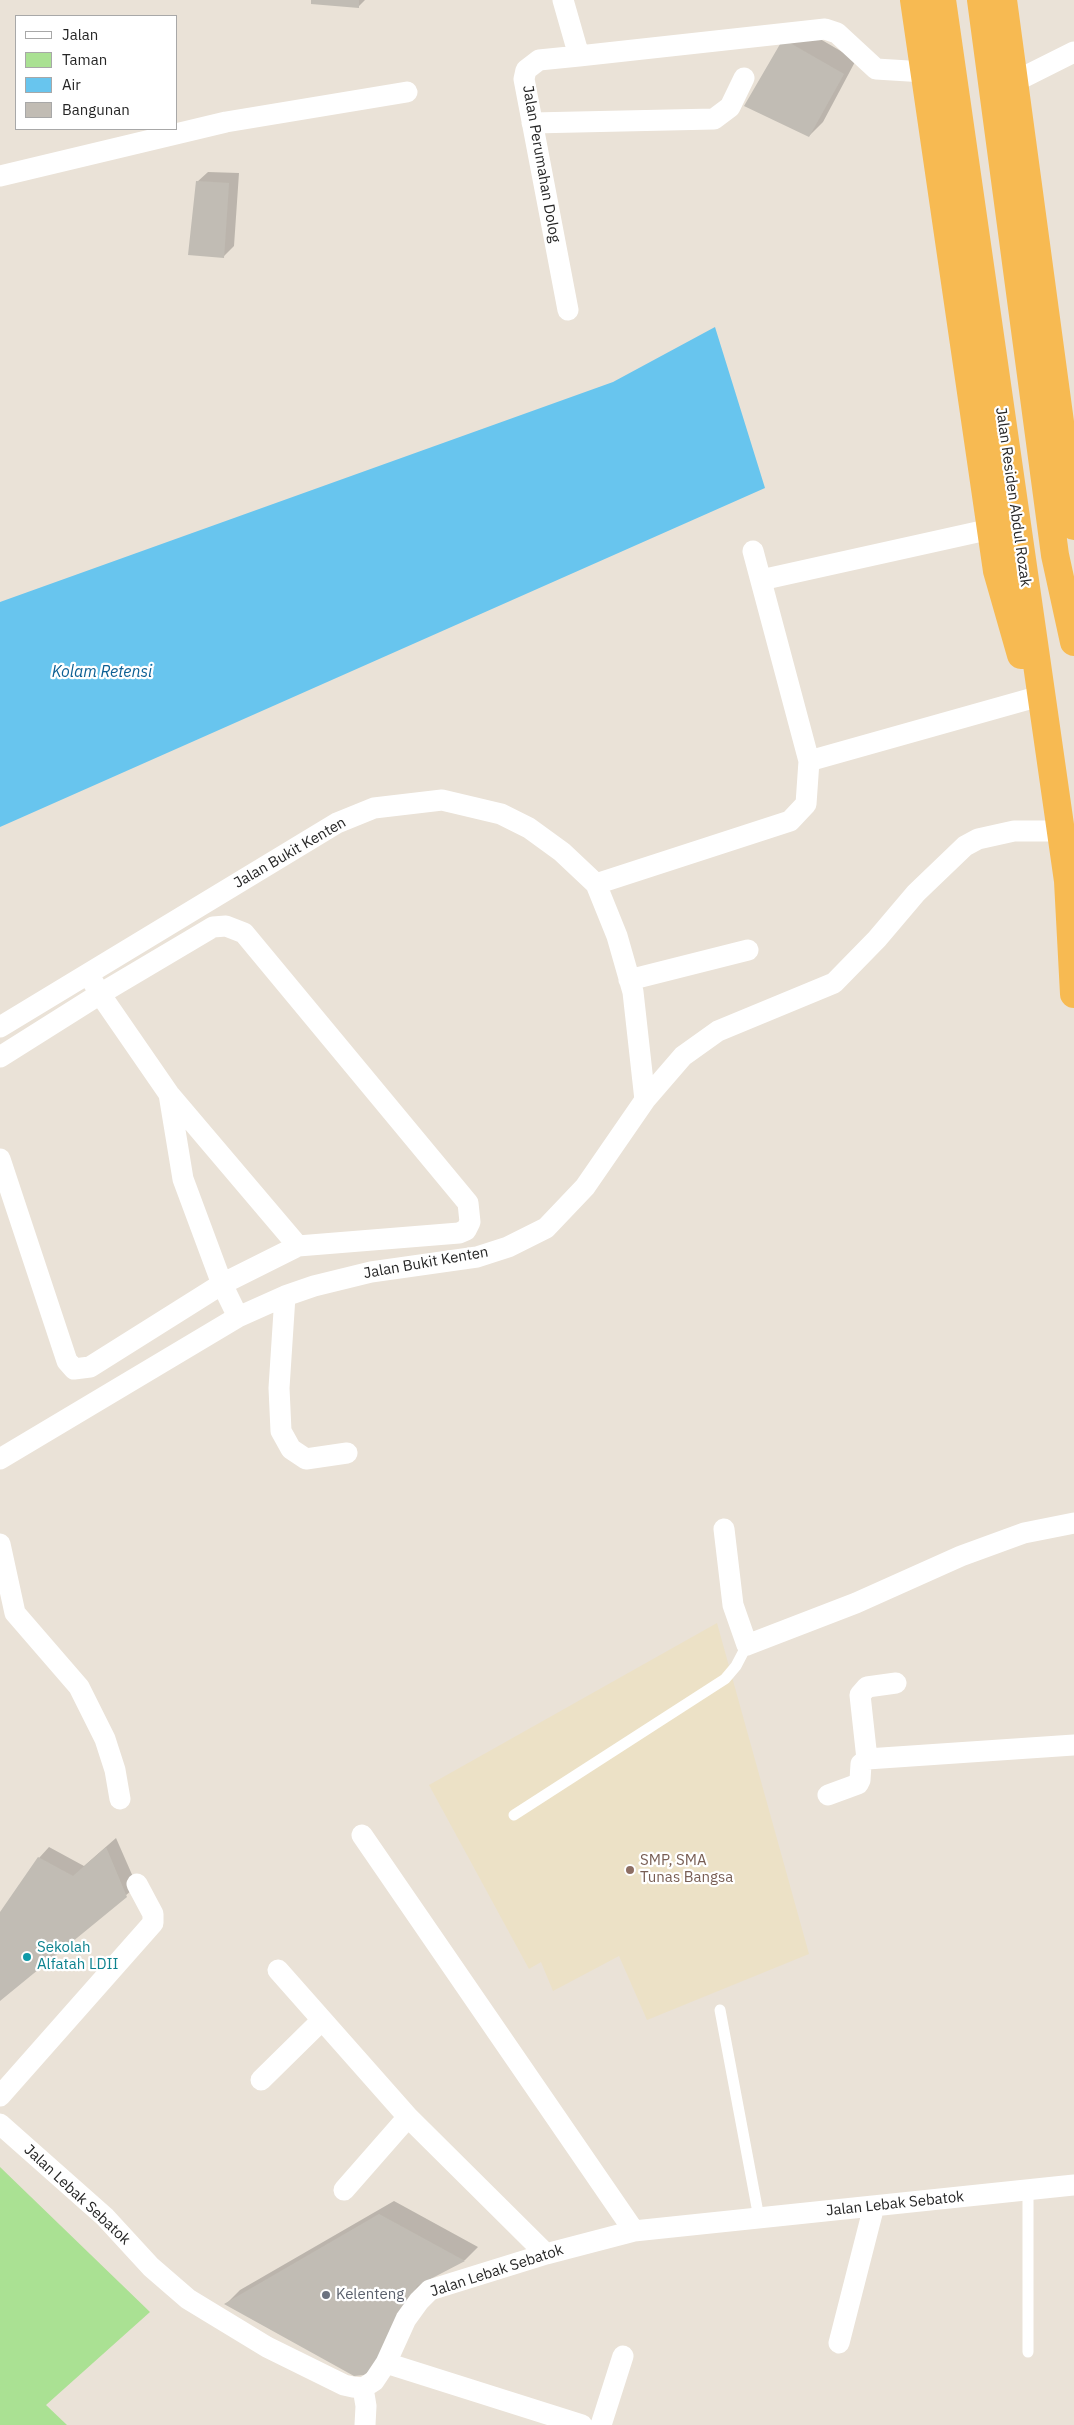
<!DOCTYPE html>
<html>
<head>
<meta charset="utf-8">
<style>
	body { margin:0 }
	#map { position:relative; width:1074px; height:2425px; overflow:hidden; background:#eae2d7; font-family:"IBM Plex Sans",sans-serif }
	canvas { display:block }
	.legend { position:absolute; left:15px; top:15px; width:162px; height:115px; box-sizing:border-box; background:#fff; border:1px solid #a8a8a8; margin:0; padding:6px 9px; list-style:none; font-size:15px; color:#262626 }
	.legend li { display:flex; align-items:center; gap:10px; height:25px }
	.legend b { width:25px; border:1px solid #a8a8a8 }
</style>
</head>
<body>
<div id="map">
<canvas width="1074" height="2425"></canvas>
<ul class="legend">
<li><b style="height:6px;background:#fff"></b>Jalan</li>
<li><b style="height:14px;background:#aae193"></b>Taman</li>
<li><b style="height:14px;background:#68c5ee"></b>Air</li>
<li><b style="height:14px;background:#c1bcb4"></b>Bangunan</li>
</ul>
</div>
<script>
const ctx = document.querySelector('canvas').getContext('2d');
ctx.lineJoin = 'round';
function fillPath(path, color) { ctx.fillStyle = color; ctx.fill(path, 'evenodd'); }
const poly = rows => new Path2D(rows.map(r => 'M' + r).join(''));
function trace(path, color, width, dash) { ctx.strokeStyle = color; ctx.lineWidth = width; ctx.lineCap = dash ? 'butt' : 'round'; ctx.setLineDash(dash || []); ctx.stroke(path); }
function write(font, color, halo, rows, align = 'center') {
  ctx.font = font + ' "IBM Plex Sans",sans-serif'; ctx.lineWidth = 4.5; ctx.setLineDash([]); ctx.textBaseline = 'middle'; ctx.strokeStyle = halo; ctx.fillStyle = color; for (const [text, x, y, turn = 0] of rows) {
    ctx.save(); ctx.translate(x, y); ctx.rotate((+turn || 0) * Math.PI / 180); ctx.textAlign = isNaN(turn) ? turn : align; if (halo) ctx.strokeText(text, 0, 0); ctx.fillText(text, 0, 0); ctx.restore();
  }
}
const education = poly([
	[717,1623,809,1954,647,2020,619,1956,553,1991,541,1962,529,1969,429,1785]
]);
const green = poly([
	[0,2167,150,2312,46,2405,67,2425,0,2425]
]);
const water = poly([
	[715,327,765,488,0,827,0,602,613,382]
]);
const shadow = poly([
	[313,0,365,0,358,7],
	[798,26,856,60,823,122,809,136,746,105],
	[208,172,239,173,234,246,224,256,197,182],
	[116,1838,137,1886,0,2000,0,1915,39,1858,49,1847,84,1866],
	[394,2201,478,2247,465,2260,425,2280,386,2354,226,2304,240,2290]
]);
const building = poly([
	[311,0,359,0,359,8,311,4],
	[783,39,844,74,809,137,744,106],
	[196,181,229,183,224,258,188,255],
	[106,1847,127,1897,0,2001,0,1912,38,1857,73,1876],
	[379,2214,465,2261,417,2286,372,2369,364,2375,354,2376,224,2304]
]);
const service = poly([
	[514,1815,725,1679,736,1666,747,1645],
	[720,2010,759,2218],
	[1028,2190,1028,2352]
]);
const minor = poly([
	[563,0,579,56,539,60,526,70,524,79,568,310],
	[579,56,825,29,837,33,876,69,925,72],
	[1014,82,1074,52],
	[532,123,714,119,730,107,744,78],
	[0,176,226,122,407,92],
	[761,580,991,529],
	[809,761,1033,698],
	[596,884,790,821,806,804,809,761,753,551],
	[226,926,244,933,468,1203,470,1222,466,1230,459,1233,298,1246,169,1094,100,994,213,927,226,926],
	[629,980,748,950],
	[0,1027,337,823,374,808,442,800,501,814,529,828,562,852,596,884,617,936,633,992,645,1100,585,1187,546,1228,508,1247,477,1257,371,1272,314,1286,285,1296,238,1317,0,1459],
	[0,1057,100,994,93,982],
	[169,1094,183,1179,222,1284,238,1317],
	[645,1100,683,1056,718,1031,834,983,877,939,916,893,965,846,978,839,1014,831,1060,831],
	[0,1159,67,1361,74,1369,90,1367,222,1284,298,1246],
	[285,1296,279,1388,281,1431,291,1449,306,1459,347,1453],
	[724,1529,733,1605,747,1645,856,1603,961,1556,1024,1533,1074,1523],
	[0,1544,15,1613,79,1687,105,1739,115,1770,120,1799],
	[867,1759,860,1695,867,1687,896,1683],
	[828,1795,858,1784,860,1780,861,1764,867,1759,1074,1745],
	[362,1835,634,2231],
	[278,1970,408,2117,546,2254],
	[261,2080,321,2021],
	[0,2096,153,1923,153,1914,137,1884],
	[0,2124,105,2217,151,2267,188,2299,267,2347,344,2385,353,2387,363,2388,374,2381,386,2363,406,2319,419,2301,430,2290,546,2254,634,2231,1074,2185],
	[344,2190,408,2117],
	[839,2343,874,2206],
	[386,2363,582,2425],
	[363,2388,366,2406,365,2425],
	[601,2425,623,2356]
]);
const trunk = poly([
	[914,0,997,571,1021,655],
	[942,0,1068,881,1074,994],
	[981,0,1055,555,1074,642],
	[1003,0,1074,526]
]);
const markers = [
	[630,1870,5,"#8d6e63"],
	[27,1957,5,"#0f9aa8"],
	[326,2295,5,"#6b7280"]
];
const streetNames = [
	["Jalan Perumahan Dolog",541,164,80],
	["Jalan Residen Abdul Rozak",1013,497,82],
	["Jalan Bukit Kenten",290,853,-30],
	["Jalan Bukit Kenten",426,1263,-10],
	["Jalan Lebak Sebatok",77,2195,43],
	["Jalan Lebak Sebatok",895,2204,-6],
	["Jalan Lebak Sebatok",497,2271,-18]
];
const educationNames = [
	["SMP, SMA",640,1861],
	["Tunas Bangsa",640,1878]
];
const cultureNames = [
	["Sekolah",37,1948],
	["Alfatah LDII",37,1965]
];
const worshipNames = [
	["Kelenteng",336,2295]
];
const waterNames = [
	["Kolam Retensi",102,672]
];
fillPath(education, '#ece1c6');
fillPath(green, '#aae193');
fillPath(water, '#68c5ee');
fillPath(shadow, '#0003');
fillPath(building, '#c1bcb4');
trace(service, '#fff', 11);
trace(minor, '#fff', 21);
trace(trunk, '#f7ba52', 28);
for (const [x, y, r, color] of markers) { const dot = new Path2D(); dot.arc(x, y, r, 0, 2 * Math.PI); ctx.fillStyle = color; ctx.fill(dot); trace(dot, '#fff', 2); }
write('15px', '#262626', '#fff', streetNames);
write('15px', '#785e54', '#fff', educationNames, 'left');
write('15px', '#0d838f', '#fff', cultureNames, 'left');
write('15px', '#5b616d', '#fff', worshipNames, 'left');
write('italic 16px', '#0d6094', '#fff', waterNames);
</script>
</body>
</html>
